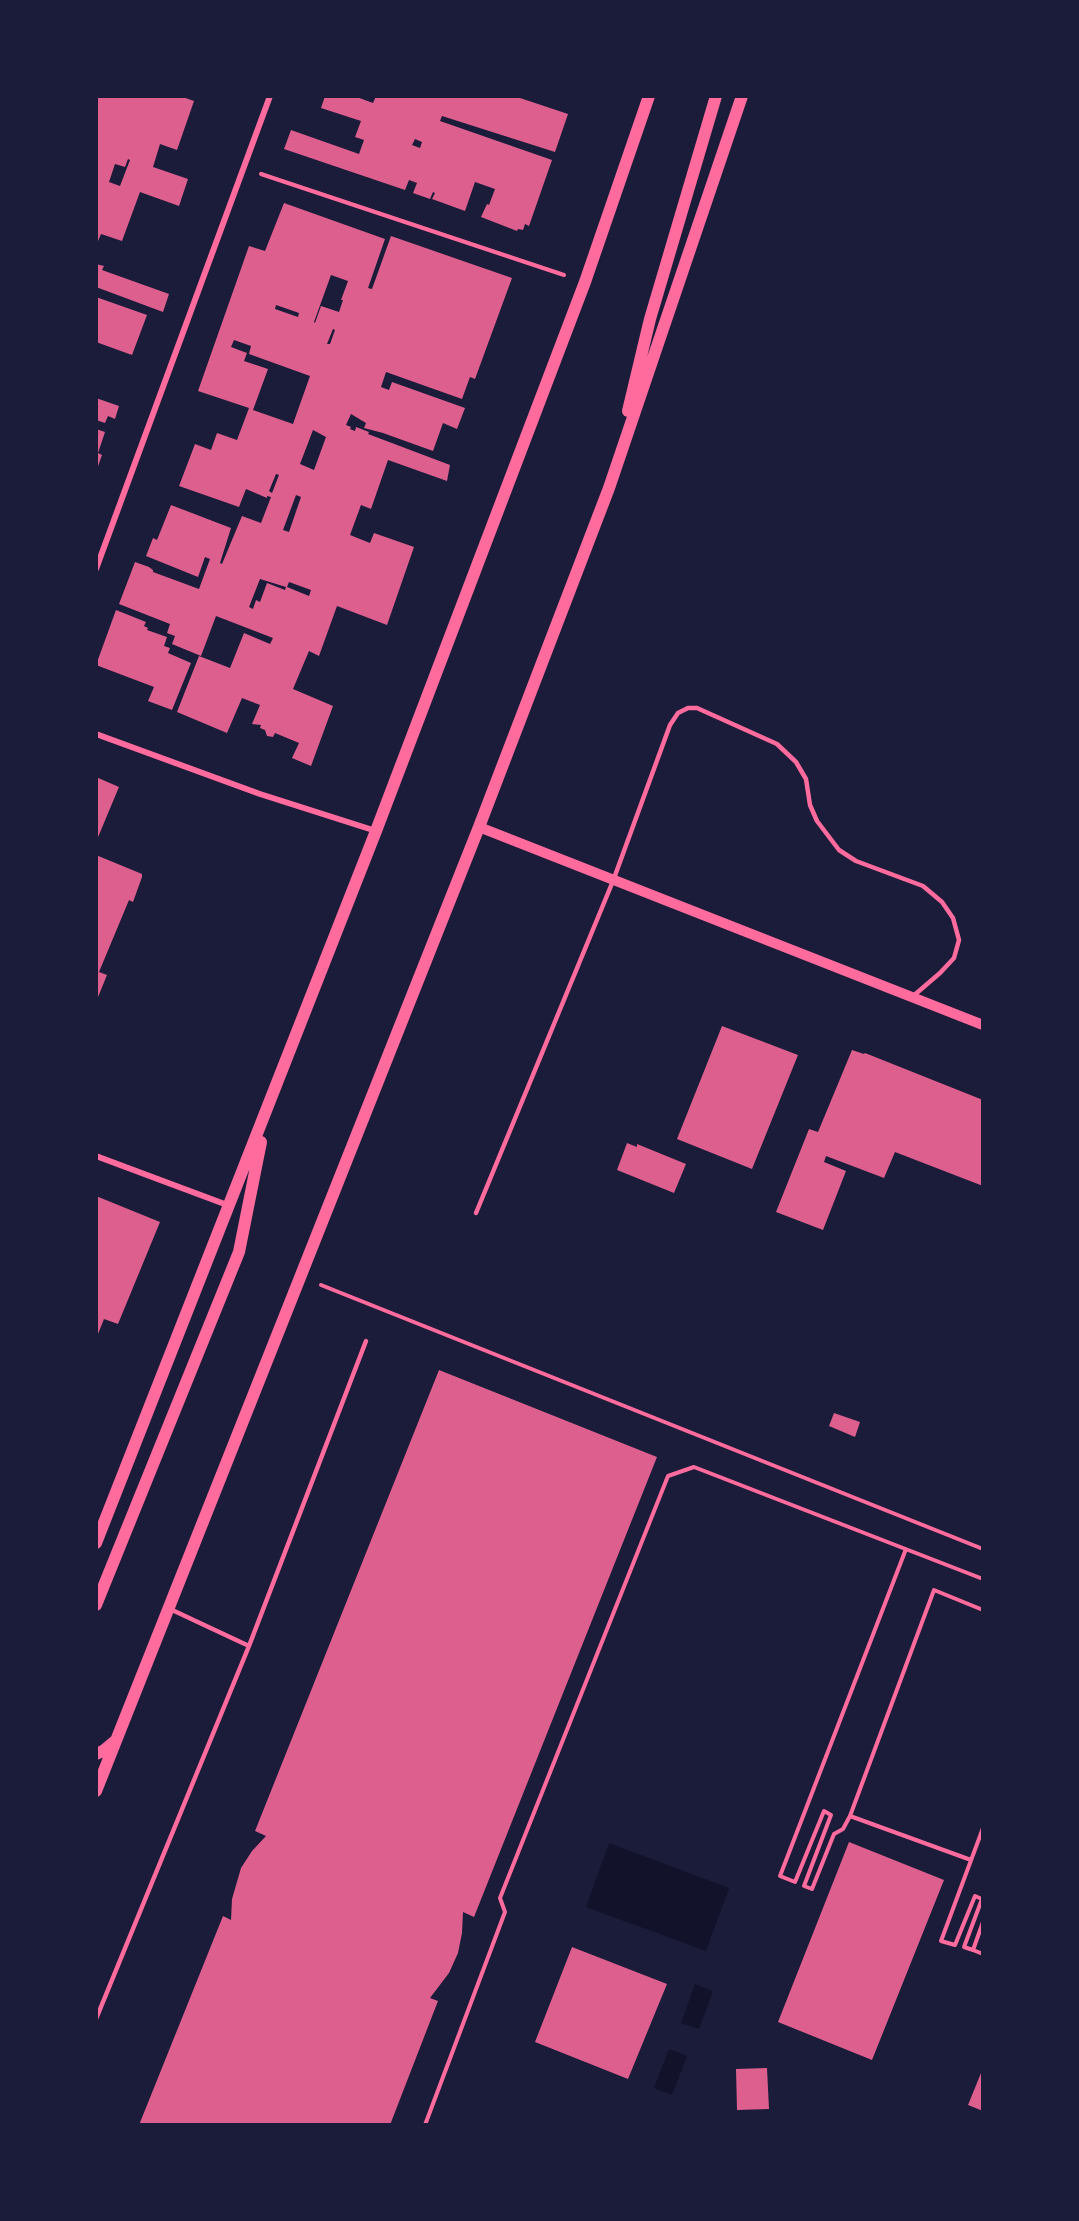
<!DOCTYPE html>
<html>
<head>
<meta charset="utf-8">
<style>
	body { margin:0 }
	#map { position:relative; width:1079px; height:2221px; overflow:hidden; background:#1b1b3a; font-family:"PT Sans Narrow",sans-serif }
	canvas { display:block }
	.frame { position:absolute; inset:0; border:98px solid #1b1b3a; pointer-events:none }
</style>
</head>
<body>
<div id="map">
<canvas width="1079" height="2221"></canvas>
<div class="frame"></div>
</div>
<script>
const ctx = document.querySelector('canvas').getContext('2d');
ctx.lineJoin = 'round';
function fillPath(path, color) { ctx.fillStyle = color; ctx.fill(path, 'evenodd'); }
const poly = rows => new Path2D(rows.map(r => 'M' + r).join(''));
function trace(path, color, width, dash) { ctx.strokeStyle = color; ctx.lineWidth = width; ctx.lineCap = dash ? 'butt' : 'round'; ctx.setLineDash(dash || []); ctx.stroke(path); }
const water = poly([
	[609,1843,729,1888,706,1951,586,1907],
	[695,1984,713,1991,699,2029,681,2023],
	[669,2049,687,2056,672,2095,654,2088]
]);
const building = poly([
	[96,96,180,96,194,101,177,150,160,144,153,167,188,179,179,206,140,192,122,241,101,234,96,246],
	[128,159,130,160,120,186,109,182,115,164,125,167],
	[325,96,354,96,373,103,376,96,514,96,568,114,555,152,442,116,440,121,552,160,529,226,525,224,523,230,518,229,517,231,481,217,487,204,489,205,495,189,475,182,465,211,432,199,435,193,433,192,430,199,413,193,417,183,409,180,405,190,284,149,291,130,359,154,364,140,355,137,361,121,321,108],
	[415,139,422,142,420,148,412,145],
	[284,203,385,239,368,288,372,289,391,236,512,278,475,379,470,377,462,399,386,372,381,387,389,390,392,382,465,408,457,429,443,423,433,451,383,433,364,428,366,423,351,414,346,425,351,427,350,429,355,431,356,427,369,432,368,434,450,465,447,481,388,460,371,509,361,505,350,535,370,543,374,533,414,547,387,625,337,606,319,656,309,651,293,689,333,706,311,766,292,758,299,743,275,733,273,737,267,736,265,730,260,728,261,725,252,724,260,705,242,698,227,733,177,712,199,656,230,668,244,633,270,644,273,638,216,616,201,656,172,644,175,636,167,633,170,624,119,604,135,562,149,567,153,570,153,572,199,589,210,559,205,557,198,577,146,556,153,538,157,540,171,505,231,528,220,563,222,564,242,516,261,523,271,497,267,496,267,498,246,489,239,507,179,486,195,444,211,450,217,433,237,440,249,408,198,391,249,246,265,251],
	[331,275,348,281,341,300,343,300,339,312,321,306,315,323,314,322],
	[276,305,299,313,298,317,275,309],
	[333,329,335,330,330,344,327,344],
	[234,340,251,346,249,354,310,376,293,424,253,410,268,369,244,361,247,353,231,347],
	[313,430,326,437,314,470,300,464],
	[276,474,279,475,272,493,269,491],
	[296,495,301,497,289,532,283,530],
	[260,579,286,587,285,590,267,583,260,602,256,600,253,609,249,607],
	[289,582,311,590,309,596,287,587],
	[96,264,104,266,102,270,169,294,163,312,96,287],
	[96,297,147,315,132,355,96,342],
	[96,398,119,406,115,419,108,416,105,423,96,420],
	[96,429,105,432,98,453,102,455,96,472],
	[116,610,146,622,144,626,148,628,147,630,167,637,164,646,170,648,168,653,191,663,172,710,148,701,154,687,96,665],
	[96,777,119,787,96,842],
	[96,855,142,874,142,877,133,902,129,900,99,972,107,975,96,1002],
	[722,1026,798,1055,752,1169,677,1139],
	[852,1050,864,1054,865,1053,983,1100,983,1186,895,1152,884,1178,826,1156,824,1162,846,1171,823,1230,776,1212,809,1129,818,1132],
	[627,1143,637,1147,637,1144,686,1164,674,1193,617,1170],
	[96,1196,160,1222,118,1324,104,1319,96,1339],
	[439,1370,657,1457,474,1917,463,1912,462,1933,458,1953,449,1973,430,1998,438,2001,390,2125,139,2125,221,1921,223,1916,231,1920,232,1899,241,1868,252,1851,266,1836,255,1831],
	[834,1413,860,1422,855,1437,829,1426],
	[849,1842,944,1880,872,2060,778,2022],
	[572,1947,667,1984,628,2079,535,2042],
	[767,2068,769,2109,737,2110,736,2069],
	[981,2073,983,2074,983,2111,968,2105]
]);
const path = poly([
	[261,174,564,275],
	[321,1285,983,1549],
	[850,1816,843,1829,834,1834,812,1889,804,1886,831,1815,824,1811,795,1882,780,1876,906,1549],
	[971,1860,850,1816,934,1590,983,1610],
	[983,1922,973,1950,983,1954],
	[973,1950,964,1947,982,1899,975,1896,955,1945,941,1941,983,1828],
	[425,2125,505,1912,500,1898,668,1476,694,1467,983,1579]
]);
const service = poly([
	[476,1213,613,881,670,725,678,713,688,708,697,708,777,744,796,762,806,779,810,805,817,821,839,850,856,861,923,886,942,902,953,918,959,940,954,958,940,973,912,997],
	[170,1609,249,1646],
	[96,2019,249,1646,366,1341]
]);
const minor = poly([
	[96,569,270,96],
	[96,734,260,794,376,831],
	[96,1156,230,1206]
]);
const tertiary = poly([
	[479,827,983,1025]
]);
const secondary = poly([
	[628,411,650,319,716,96],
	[96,1543,376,831,585,282,649,96],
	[96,1605,239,1252,261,1142],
	[96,1754,103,1751,115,1741],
	[96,1791,479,827,609,488,742,96]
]);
fillPath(water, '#12122b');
fillPath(building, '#dd5f8e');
trace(path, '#ff6b9d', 4);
trace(service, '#ff6b9d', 4.5);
trace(minor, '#ff6b9d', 6);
trace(tertiary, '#ff6b9d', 10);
trace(secondary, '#ff6b9d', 12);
</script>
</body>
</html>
